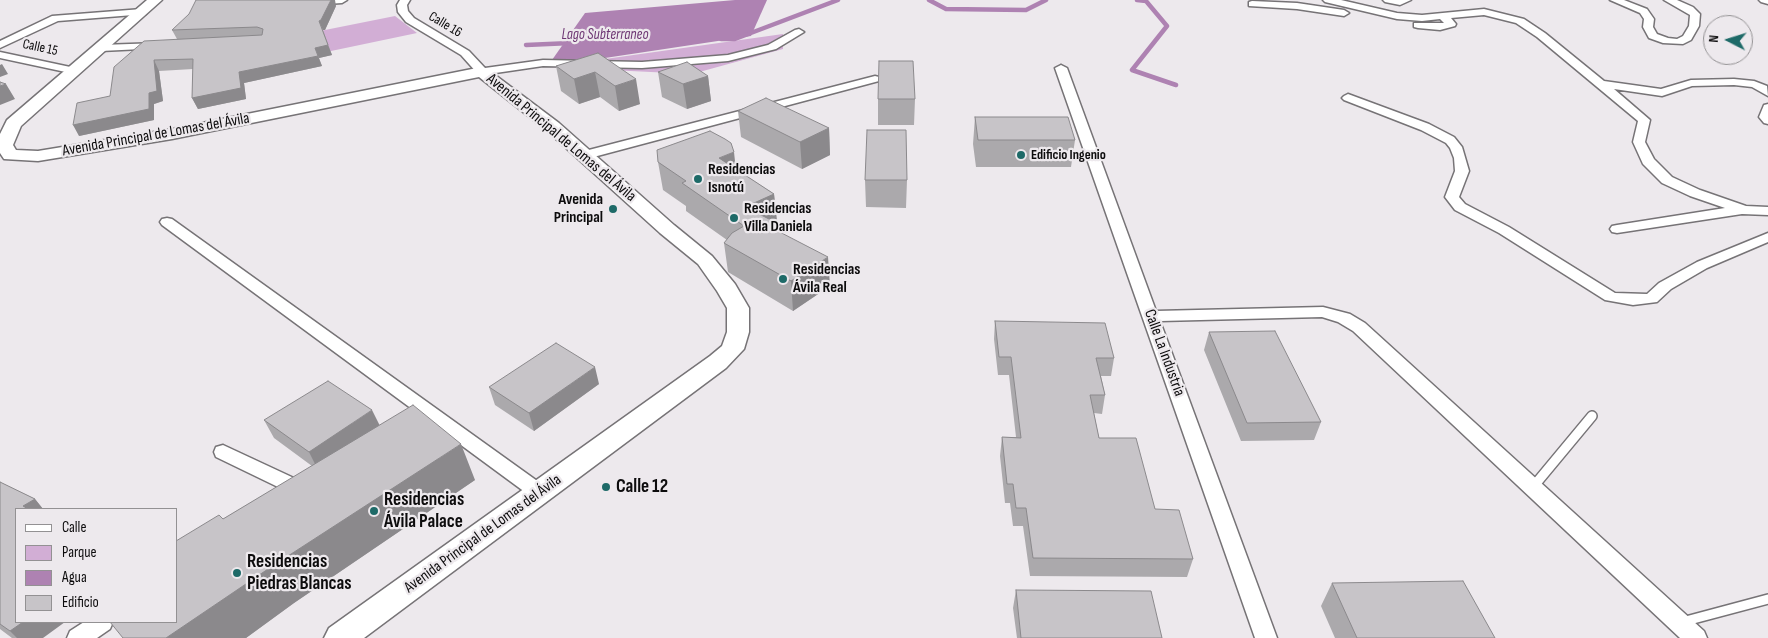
<!DOCTYPE html>
<html>
<head>
<meta charset="utf-8">
<style>
	body { margin:0 }
	#map { position:relative; width:1768px; height:638px; overflow:hidden; background:#ede9ed; font-family:"Sofia Sans Condensed",sans-serif }
	canvas { display:block }
	.legend { position:absolute; left:15px; top:508px; width:162px; height:115px; box-sizing:border-box; background:#ede9ed; border:1px solid #939193; margin:0; padding:6px 9px; list-style:none; font-size:15px; color:#0d0c0d }
	.legend li { display:flex; align-items:center; gap:10px; height:25px }
	.legend b { width:25px; border:1px solid #939193 }
	.north { position:absolute; left:1703px; top:15px; width:50px; height:50px; box-sizing:border-box; background:#ede9ed; border:1px solid #939193; border-radius:50%; rotate:275deg; font-size:14px; font-weight:700; line-height:20px; text-align:center; color:#0d0c0d }
	.north::after { content:''; display:block; margin:auto; width:18px; height:22px; background:#1e6a68; clip-path:polygon(50% 0,100% 100%,50% 72%,0 100%) }
</style>
</head>
<body>
<div id="map">
<canvas width="1768" height="638"></canvas>
<ul class="legend">
<li><b style="height:6px;background:#fff"></b>Calle</li>
<li><b style="height:14px;background:#d2aed5"></b>Parque</li>
<li><b style="height:14px;background:#ae82b2"></b>Agua</li>
<li><b style="height:14px;background:#c7c4c8"></b>Edificio</li>
</ul>
<div class="north">N</div>
</div>
<script>
const ctx = document.querySelector('canvas').getContext('2d');
ctx.lineJoin = 'round';
function fillPath(path, color) { ctx.fillStyle = color; ctx.fill(path, 'evenodd'); }
const poly = rows => new Path2D(rows.map(r => 'M' + r).join(''));
function trace(path, color, width, dash) { ctx.strokeStyle = color; ctx.lineWidth = width; ctx.lineCap = dash ? 'butt' : 'round'; ctx.setLineDash(dash || []); ctx.stroke(path); }
function write(font, color, halo, rows, align = 'center') {
  ctx.font = font + ' "Sofia Sans Condensed",sans-serif'; ctx.lineWidth = 4.5; ctx.setLineDash([]); ctx.textBaseline = 'middle'; ctx.strokeStyle = halo; ctx.fillStyle = color; for (const [text, x, y, turn = 0] of rows) {
    ctx.save(); ctx.translate(x, y); ctx.rotate((+turn || 0) * Math.PI / 180); ctx.textAlign = isNaN(turn) ? turn : align; if (halo) ctx.strokeText(text, 0, 0); ctx.fillText(text, 0, 0); ctx.restore();
  }
}
const green = poly([
	[395,16,417,33,269,64,270,41],
	[783,34,783,49,692,74,548,67]
]);
const water = poly([
	[735,0,767,0,751,36,585,61,552,60,585,13]
]);
const stream = poly([
	[929,0,946,9,1026,10,1046,0],
	[1137,0,1146,1,1167,26,1132,70,1176,85],
	[721,39,735,39,838,0],
	[526,45,571,43]
]);
const lane = poly([
	[1533,487,1592,416],
	[1682,622,1768,599]
]);
const street = poly([
	[315,0,347,0,342,3,311,5,311,1,315,0],
	[400,0,410,0,407,5,408,11,414,18,469,51,485,68,543,60,642,62,728,55,768,45,795,30,799,29,804,32,776,49,728,61,642,68,543,66,482,75,478,74,461,55,406,22,398,12,397,5,400,0],
	[1323,0,1341,0,1397,13,1422,15,1484,9,1524,19,1545,33,1604,81,1661,89,1691,80,1734,79,1754,81,1767,86,1768,96,1752,87,1734,85,1692,86,1662,96,1614,89,1650,120,1645,142,1654,159,1672,177,1700,190,1746,206,1768,207,1768,215,1742,214,1617,233,1612,232,1610,229,1612,226,1617,225,1725,208,1690,196,1662,183,1643,164,1633,142,1638,121,1537,37,1516,23,1484,15,1451,18,1456,24,1455,26,1440,30,1418,28,1414,27,1414,23,1444,23,1440,19,1422,21,1397,19,1325,2,1323,0],
	[1383,0,1411,0,1400,5,1385,2,1383,0],
	[1610,0,1624,0,1647,9,1654,19,1653,27,1657,34,1668,38,1677,39,1683,36,1689,26,1690,15,1664,0,1677,0,1693,7,1700,14,1699,26,1691,40,1683,44,1663,43,1649,38,1643,27,1644,19,1640,13,1610,0],
	[1759,0,1768,0,1768,4,1761,2,1759,0],
	[1252,1,1297,3,1344,10,1349,13,1344,16,1297,9,1249,6,1249,2,1252,1],
	[142,9,146,10,146,14,58,21,0,48,0,41,52,16,142,9],
	[159,43,163,44,164,46,163,48,101,51,96,48,101,45,159,43],
	[0,52,75,68,81,71,75,74,0,58,0,52],
	[1061,65,1067,68,1156,311,1323,307,1350,314,1365,323,1704,631,1707,638,1680,638,1353,331,1338,322,1322,317,1160,321,1277,638,1255,638,1055,68,1061,65],
	[875,76,879,77,881,79,879,81,586,159,580,155,581,152,875,76],
	[1348,94,1429,124,1454,137,1462,147,1469,171,1459,197,1465,204,1509,227,1615,293,1647,294,1659,283,1697,262,1768,233,1768,242,1707,268,1671,289,1657,302,1633,305,1605,300,1499,233,1455,210,1445,197,1455,171,1454,158,1450,148,1446,143,1421,130,1344,100,1342,98,1344,96,1348,94],
	[1768,104,1768,124,1764,123,1759,117,1764,105,1768,104],
	[167,218,172,219,547,488,550,493,547,498,540,501,533,498,162,225,160,222,162,219,167,218],
	[223,445,296,479,299,484,290,503,283,506,276,503,273,498,278,487,216,457,214,452,216,447,223,445],
	[84,622,113,622,110,629,97,638,67,638,70,631,84,622]
]);
const secondary = poly([
	[147,0,162,0,21,126,13,145,16,150,38,151,172,129,482,67,487,69,559,123,674,225,712,256,735,284,749,308,749,332,744,349,726,368,364,638,324,638,329,628,710,356,722,346,727,332,727,308,717,291,698,264,660,233,547,131,479,77,172,139,38,161,4,159,0,153,0,134,7,120,147,0]
]);
const wall = poly([
	[336,6,325,30,323,30,332,55,319,58,322,66,244,83,246,99,198,109,192,98,193,69,159,71,163,101,154,104,154,120,79,136,110,96,177,39,172,30],
	[598,53,640,104,619,111,600,97,579,104,561,91,556,66],
	[658,72,708,76,711,101,687,109,662,97],
	[878,99,915,99,914,125,878,125],
	[738,111,829,128,830,155,802,169,741,137],
	[975,117,1075,140,1071,167,976,167,973,144],
	[658,162,736,169,774,194,777,222,776,222,778,231,830,286,793,311,728,272,724,243,727,240,686,211,686,206,663,190],
	[865,180,907,180,906,208,866,207],
	[995,321,1114,358,1111,376,1101,376,1105,395,1102,414,1094,413,1099,438,1193,559,1187,577,1030,576,1023,526,1013,526,1010,503,1005,503,1000,456,1002,437,1016,437,1009,375,998,375,994,339],
	[1209,332,1321,422,1314,440,1241,441,1204,350],
	[599,384,534,431,495,405,489,387],
	[264,420,379,425,475,480,294,603,246,638,123,638,223,519,312,466,274,438],
	[0,482,35,499,43,509,16,509,43,638,12,638,0,629],
	[1332,583,1495,638,1335,638,1321,606],
	[1016,590,1162,638,1017,638,1013,608]
]);
const shadedWall = poly([
	[331,0,335,0,336,6,325,30,323,30,319,21],
	[328,45,332,55,319,58,315,48],
	[318,56,322,66,244,83,246,99,198,109,192,98,239,72],
	[154,60,159,71,163,101,154,104,154,120,79,136,73,125,149,93],
	[2,64,8,74,0,77,0,65],
	[595,72,600,97,579,104,574,79],
	[708,76,711,101,687,109,683,84],
	[636,79,640,104,619,111,615,86],
	[6,84,15,99,0,105,0,86],
	[829,128,830,155,802,169,800,142],
	[734,152,737,180,719,158],
	[774,194,777,222,748,235,745,207],
	[777,223,780,252,770,227],
	[828,257,830,286,793,311,791,281],
	[595,367,599,384,534,431,529,413],
	[372,410,381,428,318,470,309,452],
	[461,444,475,480,294,603,246,638,166,638,271,567],
	[35,499,43,509,26,509,23,506],
	[23,622,65,622,43,638,17,638,10,631]
]);
const building = poly([
	[196,0,331,0,321,20,319,21,328,45,315,48,318,56,239,72,241,88,192,98,193,59,154,60,157,91,149,93,149,109,73,125,77,103,110,96,114,67,144,41,262,35,263,29,257,27,172,30,189,14,196,0],
	[598,53,636,79,615,86,595,72,574,79,556,66,598,53],
	[879,61,913,61,915,99,878,99,879,61],
	[687,62,708,76,683,84,658,72,687,62],
	[0,82,6,84,0,86,0,82],
	[766,98,829,128,800,142,738,111,766,98],
	[975,117,1068,117,1075,140,978,140,975,117],
	[867,130,906,130,907,180,865,180,867,130],
	[710,131,725,139,731,143,734,152,719,158,774,194,745,207,777,223,770,227,828,257,791,281,724,243,732,233,744,226,682,183,686,181,658,162,657,150,710,131],
	[995,321,1105,323,1114,358,1096,358,1105,395,1090,395,1099,438,1136,438,1155,509,1179,510,1193,559,1033,558,1026,508,1016,508,1013,484,1007,484,1002,437,1021,438,1011,357,999,357,995,321],
	[1275,331,1321,422,1247,423,1209,332,1275,331],
	[556,343,595,367,529,413,489,387,556,343],
	[328,381,372,410,309,452,264,420,328,381],
	[413,405,461,444,271,567,166,638,123,638,110,622,176,622,176,541,219,515,223,519,413,405],
	[0,482,35,499,23,506,28,509,16,509,16,622,23,622,10,631,0,624,0,482],
	[1463,581,1495,638,1357,638,1332,583,1463,581],
	[1016,590,1151,591,1162,638,1021,638,1016,590]
]);
const markers = [
	[1021,155,5,"#1e6a68"],
	[698,179,5,"#1e6a68"],
	[613,209,5,"#1e6a68"],
	[734,218,5,"#1e6a68"],
	[783,279,5,"#1e6a68"],
	[606,487,5,"#1e6a68"],
	[374,511,5,"#1e6a68"],
	[237,573,5,"#1e6a68"]
];
const farStreetnames = [
	["Calle 16",445,25,31],
	["Calle 15",40,48,12]
];
const farPoinames = [
	["Edificio Ingenio",1031,155]
];
const farWaternames = [
	["Lago Subterraneo",605,35]
];
const streetNames = [
	["Avenida Principal de Lomas del Ávila",156,135,-10],
	["Avenida Principal de Lomas del Ávila",561,138,40],
	["Calle La Industria",1164,353,70],
	["Avenida Principal de Lomas del Ávila",483,534,-36]
];
const poiNames = [
	["Residencias",708,170],
	["Isnotú",708,188],
	["Avenida",603,200,"right"],
	["Principal",603,218,"right"],
	["Residencias",744,209],
	["Villa Daniela",744,227],
	["Residencias",793,270],
	["Ávila Real",793,288]
];
const nearPoinames = [
	["Calle 12",616,487],
	["Residencias",384,500],
	["Ávila Palace",384,522],
	["Residencias",247,562],
	["Piedras Blancas",247,584]
];
fillPath(green, '#d2aed5');
fillPath(water, '#ae82b2');
trace(stream, '#ae82b2', 4.5);
trace(lane, '#767376', 12);
trace(street, '#767376', 3);
trace(secondary, '#767376', 3);
trace(lane, '#fff', 9);
fillPath(street, '#fff');
fillPath(secondary, '#fff');
fillPath(wall, '#aba9ac');
fillPath(shadedWall, '#8b898c');
fillPath(building, '#c7c4c8');
trace(building, '#8b898c', 1);
for (const [x, y, r, color] of markers) { const dot = new Path2D(); dot.arc(x, y, r, 0, 2 * Math.PI); ctx.fillStyle = color; ctx.fill(dot); trace(dot, '#ede9ed', 2); }
write('14px', '#0d0c0d', '#ede9ed', farStreetnames);
write('bold 14px', '#0d0c0d', '#ede9ed', farPoinames, 'left');
write('italic 15px', '#6d3673', '#ede9ed', farWaternames);
write('16px', '#0d0c0d', '#ede9ed', streetNames);
write('bold 16px', '#0d0c0d', '#ede9ed', poiNames, 'left');
write('bold 19px', '#0d0c0d', '#ede9ed', nearPoinames, 'left');
</script>
</body>
</html>
